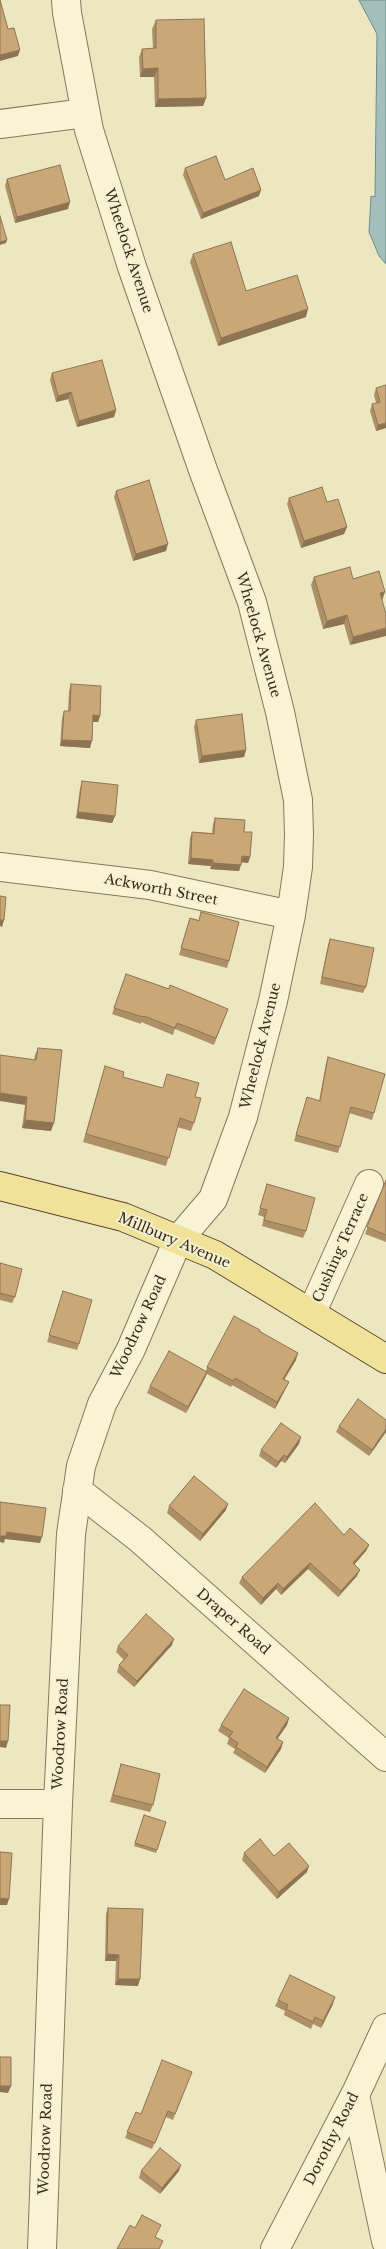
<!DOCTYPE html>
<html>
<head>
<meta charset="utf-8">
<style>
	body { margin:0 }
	canvas { display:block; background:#ede7c1 }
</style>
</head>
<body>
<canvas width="386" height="2249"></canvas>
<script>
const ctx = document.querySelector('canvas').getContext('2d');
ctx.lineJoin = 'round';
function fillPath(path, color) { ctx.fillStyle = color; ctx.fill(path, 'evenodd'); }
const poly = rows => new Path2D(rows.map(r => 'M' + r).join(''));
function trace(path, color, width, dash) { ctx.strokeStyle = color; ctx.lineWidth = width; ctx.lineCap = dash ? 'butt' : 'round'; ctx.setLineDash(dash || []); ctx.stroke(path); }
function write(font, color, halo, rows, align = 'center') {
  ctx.font = font + ' "Libre Baskerville",serif'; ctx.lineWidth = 4; ctx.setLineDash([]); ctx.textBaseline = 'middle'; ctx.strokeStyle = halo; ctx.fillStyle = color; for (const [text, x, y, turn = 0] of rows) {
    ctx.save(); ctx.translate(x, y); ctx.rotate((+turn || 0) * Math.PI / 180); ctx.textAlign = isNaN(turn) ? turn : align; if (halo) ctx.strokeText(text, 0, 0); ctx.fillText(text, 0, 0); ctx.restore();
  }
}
const water = poly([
	[359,0,386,0,386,264,379,256,369,232,371,196,375,197,377,34,359,0]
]);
const minor = poly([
	[0,124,85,113],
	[0,867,150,885,291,915],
	[312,1312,369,1184],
	[77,1490,140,1539,386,1757],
	[0,1804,58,1804],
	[355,2095,386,2241],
	[42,2249,58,1804,71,1534,81,1466,102,1404,131,1349,178,1240,213,1199,243,1117,273,1001,291,915,298,867,299,834,298,800,280,712,252,602,203,470,132,267,89,130,67,13,66,0],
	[275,2249,356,2093,386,2028]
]);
const major = poly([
	[0,1186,123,1217,215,1255,386,1359]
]);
const wall = poly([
	[156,20,206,98,203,106,155,107,154,77,140,77,139,57,142,49,153,49,152,29],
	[185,168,225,180,259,196,201,219,183,175],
	[7,179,68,209,15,223,5,186],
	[193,254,246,291,306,317,218,346,190,262],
	[52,373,116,410,114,417,77,427,68,399,56,402,50,380],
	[386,385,386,428,376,431,370,411,372,404,376,403,374,395,376,388],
	[116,491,166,551,133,561,114,497],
	[289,498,327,502,347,527,344,534,301,548,287,504],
	[379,571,350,645,344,624,323,629,311,585,314,577,353,579],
	[71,684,100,716,98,722,93,722,90,748,60,746,62,718,64,711,68,711,69,691],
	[196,720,246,750,244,757,199,763,194,727],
	[82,781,115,816,112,823,76,818,80,788],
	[215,818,244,832,250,857,248,863,241,862,239,871,210,869,211,866,188,864,190,838,192,832,212,833,213,824],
	[201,912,229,961,227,968,179,955,190,918,199,920],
	[330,939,366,987,363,993,320,984,328,945],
	[126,974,228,1009,214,1045,175,1029,173,1035,141,1022,141,1024,112,1014],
	[38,1048,51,1131,22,1128,25,1105,35,1055],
	[328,1057,374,1113,372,1120,349,1113,338,1153,294,1141,307,1097,319,1101,326,1063],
	[105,1066,123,1077,163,1088,167,1074,195,1097,194,1123,191,1131,177,1127,166,1166,83,1142],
	[386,1180,386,1242,365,1234],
	[267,1184,306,1231,303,1238,262,1226,264,1217,258,1215],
	[0,1263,15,1297,12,1303,0,1300],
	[63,1291,79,1344,77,1350,47,1342],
	[260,1331,296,1360,284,1379,289,1382,286,1388,275,1409,232,1385,231,1387,207,1374,186,1413,147,1393,150,1386,206,1371,207,1367],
	[386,1420,386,1432,369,1456,336,1432,339,1426],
	[299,1444,285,1463,281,1461,276,1468,259,1456,261,1450],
	[169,1506,226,1510,200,1541,167,1513],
	[344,1535,369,1545,366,1551,354,1565,357,1576,338,1597,308,1569,281,1595,276,1589,261,1605,239,1583,242,1577],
	[172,1645,134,1687,117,1672,119,1665,124,1660,116,1652,118,1646],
	[289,1718,287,1725,277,1739,283,1742,281,1749,265,1773,233,1753,235,1749,227,1744,229,1738,218,1731,221,1725],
	[121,1764,153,1805,150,1812,110,1802],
	[144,1815,166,1822,156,1853,134,1846],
	[244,1853,274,1856,307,1872,277,1899,242,1860],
	[108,1908,138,1986,115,1985,116,1961,105,1961,106,1914],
	[278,2000,333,2004,321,2028,313,2024,311,2029,284,2015,285,2011,275,2006],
	[192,2072,173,2120,166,2117,152,2149,125,2138,136,2112,141,2114],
	[141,2171,179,2171,160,2194,139,2178]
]);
const shadedWall = poly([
	[20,50,18,56,0,61,0,55],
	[158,68,154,77,140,77,143,69],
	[206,98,203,106,155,107,158,99],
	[261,190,259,196,201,219,203,213],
	[70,202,68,209,15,223,17,217],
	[7,240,6,243,0,245,0,242],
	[308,309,306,317,218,346,221,338],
	[71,392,68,399,56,402,58,396],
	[116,410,114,417,77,427,79,421],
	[386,423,386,428,376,431,378,425],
	[347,527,344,534,301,548,304,541],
	[168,544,166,551,133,561,136,554],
	[385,592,382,601,380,593],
	[347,615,344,624,323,629,327,621],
	[386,628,386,636,350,645,353,637],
	[93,715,100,716,98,722,91,722],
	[62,740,92,741,90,748,60,746],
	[246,750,244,757,199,763,202,756],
	[78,812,115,816,112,823,76,818],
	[242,856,250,857,248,863,240,862],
	[191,858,213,860,211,866,188,864],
	[213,863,241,865,239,871,210,869],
	[0,920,4,920,2,927,0,926],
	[0,1093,27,1097,25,1105,0,1101],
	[25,1120,54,1123,51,1131,22,1128],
	[298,1353,296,1360,281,1385,283,1379],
	[207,1372,205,1378,186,1413,188,1407],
	[289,1382,286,1388,275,1409,277,1402],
	[386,1429,386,1432,369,1456,372,1450],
	[301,1437,299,1444,285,1463,287,1457],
	[284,1455,281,1461,276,1468,278,1462],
	[228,1504,226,1510,200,1541,203,1534],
	[7,1532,42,1537,40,1543,5,1539,4,1543,0,1542,0,1536],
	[369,1545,366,1551,350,1569,353,1563],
	[310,1563,308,1569,281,1595,283,1589],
	[360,1570,357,1576,338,1597,341,1591],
	[278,1583,276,1589,261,1605,263,1598],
	[174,1639,172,1645,134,1687,137,1681],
	[289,1718,287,1725,274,1744,276,1738],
	[0,1741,8,1741,6,1748,0,1747],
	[283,1742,281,1749,265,1773,267,1767],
	[309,1866,307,1872,277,1899,279,1892],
	[0,1898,9,1899,7,1905,0,1905],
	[107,1954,119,1955,116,1961,105,1961],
	[118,1979,140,1979,138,1986,115,1985],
	[335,1997,333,2004,321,2028,323,2021],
	[0,2086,11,2086,8,2093,0,2092],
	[181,2165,179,2171,160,2194,162,2188]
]);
const building = poly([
	[0,0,8,29,14,28,20,50,0,55,0,0],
	[204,19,206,98,158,99,158,68,143,69,142,49,156,48,156,20,204,19],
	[216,156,225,180,253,168,261,190,203,213,185,168,216,156],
	[60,165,70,202,17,217,7,179,60,165],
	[0,216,7,240,0,242,0,216],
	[231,242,246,291,297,275,308,309,221,338,193,254,231,242],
	[102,360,116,410,79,421,71,392,58,396,52,373,102,360],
	[386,385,386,423,378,425,372,404,380,402,376,388,386,385],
	[149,480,168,544,136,554,116,491,149,480],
	[322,487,327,502,338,499,347,527,304,541,289,498,322,487],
	[350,567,353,579,379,571,385,592,380,593,386,614,386,628,353,637,347,615,327,621,314,577,350,567],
	[71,684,101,686,100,716,93,715,92,741,62,740,64,711,70,711,71,684],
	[242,714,246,750,202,756,196,720,242,714],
	[82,781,118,785,115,816,78,812,82,781],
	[215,818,245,820,244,832,252,832,250,857,242,856,241,865,213,863,213,860,191,858,192,832,214,834,215,818],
	[0,896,6,897,4,920,0,920,0,896],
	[201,912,239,922,229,961,181,948,190,918,199,921,201,912],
	[330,939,374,948,366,987,322,977,330,939],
	[126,974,169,989,170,985,228,1009,216,1038,177,1023,175,1028,144,1016,143,1017,114,1008,126,974],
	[38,1048,62,1050,54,1123,25,1120,27,1097,0,1093,0,1055,36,1060,38,1048],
	[328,1057,385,1074,374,1113,351,1107,340,1147,296,1135,307,1097,320,1101,328,1057],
	[105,1066,124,1072,123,1077,163,1088,167,1074,199,1083,195,1097,201,1098,194,1123,180,1118,169,1158,86,1134,105,1066],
	[386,1180,386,1235,367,1227,386,1180],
	[267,1184,315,1198,306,1231,264,1220,267,1210,260,1208,267,1184],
	[0,1263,22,1269,15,1297,0,1293,0,1263],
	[63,1291,92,1300,79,1344,49,1335,63,1291],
	[234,1316,260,1330,259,1331,298,1353,283,1379,289,1382,277,1402,235,1378,233,1381,207,1367,234,1316],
	[169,1351,207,1372,188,1407,150,1386,169,1351],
	[358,1399,386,1420,386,1429,372,1450,339,1426,358,1399],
	[281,1423,301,1437,287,1457,284,1455,278,1462,261,1450,281,1423],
	[194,1476,228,1504,203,1534,169,1506,194,1476],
	[0,1502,46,1508,42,1537,7,1532,6,1536,0,1536,0,1502],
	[315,1503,344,1535,350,1528,369,1545,353,1563,360,1570,341,1591,310,1563,283,1589,278,1583,263,1598,242,1577,315,1503],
	[146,1614,174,1639,137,1681,119,1665,128,1655,118,1646,146,1614],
	[244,1689,289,1718,276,1738,283,1742,267,1767,236,1747,238,1743,229,1737,233,1732,221,1725,244,1689],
	[0,1705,10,1705,8,1741,0,1741,0,1705],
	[121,1764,160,1774,153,1805,113,1795,121,1764],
	[144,1815,166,1822,157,1850,135,1843,144,1815],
	[260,1839,274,1856,289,1843,309,1866,279,1892,244,1853,260,1839],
	[0,1852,12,1853,9,1899,0,1898,0,1852],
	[108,1908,143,1909,140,1979,118,1979,119,1955,107,1954,108,1908],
	[290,1975,335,1997,323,2021,315,2017,313,2022,286,2009,288,2005,278,2000,290,1975],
	[0,2057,11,2057,11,2086,0,2086,0,2057],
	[162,2060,192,2072,175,2114,168,2111,155,2143,127,2132,136,2112,141,2114,162,2060],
	[160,2148,181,2165,162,2188,141,2171,160,2148],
	[142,2215,161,2225,155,2237,163,2241,159,2249,117,2249,130,2225,135,2228,142,2215]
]);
const streetNames = [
	["Wheelock Avenue",128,251,72],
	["Wheelock Avenue",258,635,74],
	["Ackworth Street",161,890,11],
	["Wheelock Avenue",261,1046,-76],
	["Millbury Avenue",174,1241,23],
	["Cushing Terrace",341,1248,-66],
	["Woodrow Road",139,1327,-65],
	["Draper Road",233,1622,41],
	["Woodrow Road",61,1734,-87],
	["Woodrow Road",46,2139,-88],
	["Dorothy Road",332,2139,-63]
];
fillPath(water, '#a4bfbb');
trace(water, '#6b8d8a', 1);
trace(minor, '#867859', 30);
trace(major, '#54452d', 30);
trace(minor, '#f8f3d4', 28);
trace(major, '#f0e399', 28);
fillPath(wall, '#ae9066');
fillPath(shadedWall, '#8d7553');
fillPath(building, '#caa777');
trace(building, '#8d7553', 1);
write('14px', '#362d1d', '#f5f0d0', streetNames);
</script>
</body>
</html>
